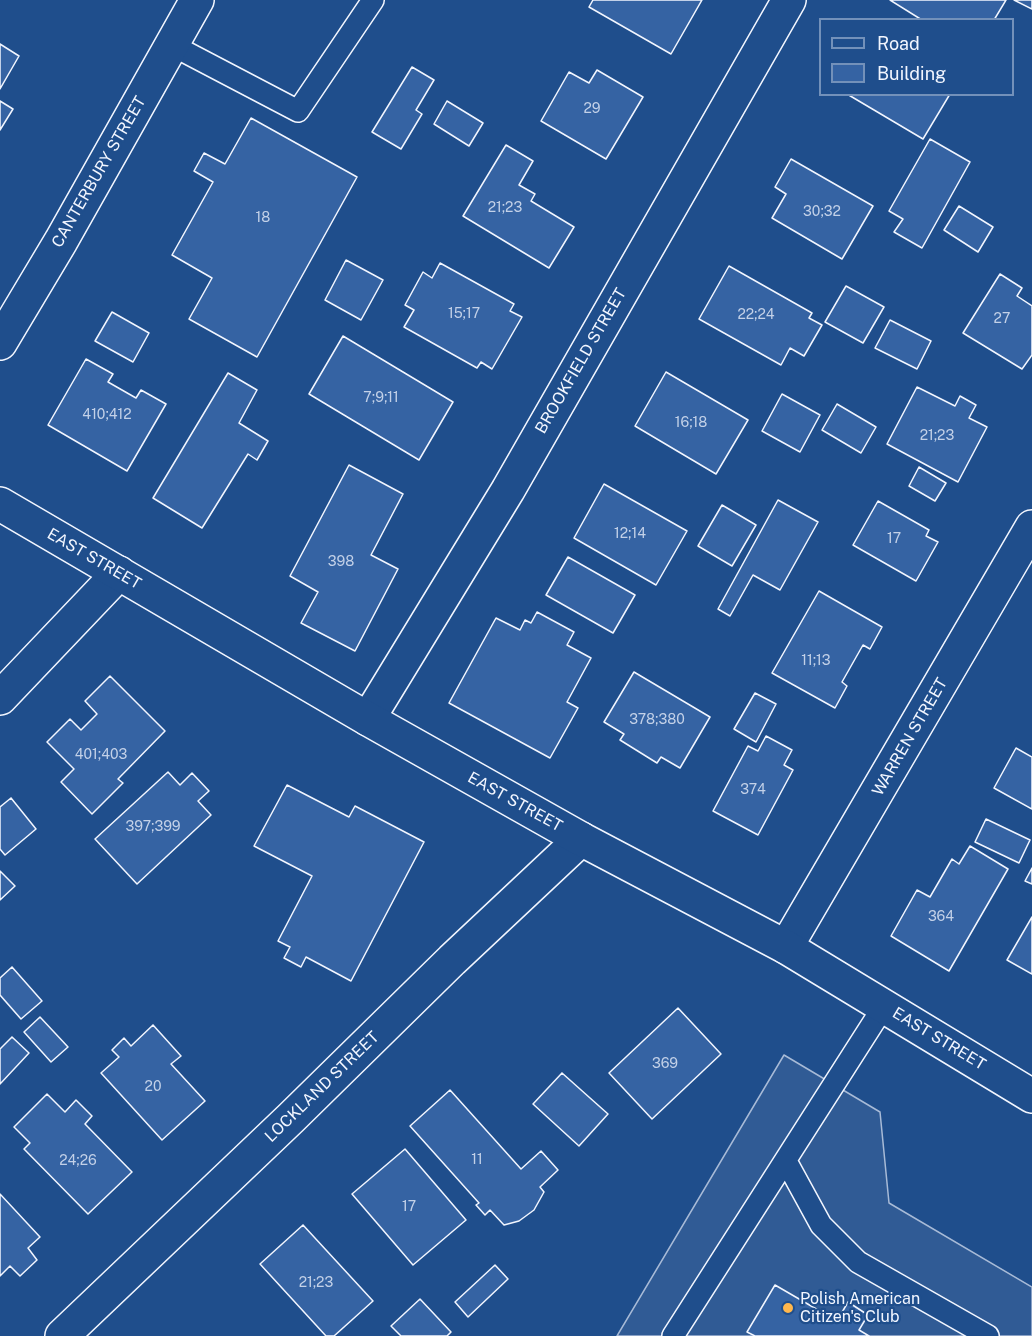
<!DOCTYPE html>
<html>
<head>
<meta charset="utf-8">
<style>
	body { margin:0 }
	#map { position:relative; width:1032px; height:1336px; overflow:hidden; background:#1f4e8c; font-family:"Public Sans",sans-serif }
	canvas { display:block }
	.legend { position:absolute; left:819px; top:18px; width:195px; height:78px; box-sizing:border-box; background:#1f4e8c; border:2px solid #7391ba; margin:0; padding:8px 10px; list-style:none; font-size:18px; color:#f2f6ff }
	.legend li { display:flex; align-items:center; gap:12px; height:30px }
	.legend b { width:30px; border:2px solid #7391ba }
</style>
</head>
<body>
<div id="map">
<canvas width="1032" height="1336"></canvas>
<ul class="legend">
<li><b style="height:8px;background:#1f4e8c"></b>Road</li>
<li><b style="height:16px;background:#3563a3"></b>Building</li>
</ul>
</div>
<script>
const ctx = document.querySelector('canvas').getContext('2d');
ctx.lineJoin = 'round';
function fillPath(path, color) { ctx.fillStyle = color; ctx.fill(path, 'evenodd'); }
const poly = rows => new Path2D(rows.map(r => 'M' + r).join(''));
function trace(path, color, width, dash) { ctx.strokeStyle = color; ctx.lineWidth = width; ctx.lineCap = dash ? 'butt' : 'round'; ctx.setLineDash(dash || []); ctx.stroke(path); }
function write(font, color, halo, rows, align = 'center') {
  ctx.font = font + ' "Public Sans",sans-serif'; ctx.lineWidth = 4.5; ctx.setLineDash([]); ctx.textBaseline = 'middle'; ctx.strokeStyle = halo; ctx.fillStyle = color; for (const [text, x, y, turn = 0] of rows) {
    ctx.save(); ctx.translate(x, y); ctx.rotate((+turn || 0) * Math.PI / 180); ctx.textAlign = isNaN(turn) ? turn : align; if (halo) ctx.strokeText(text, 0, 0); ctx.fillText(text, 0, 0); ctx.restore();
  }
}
const parking = poly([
	[784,1055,880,1112,889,1203,1032,1287,1032,1336,617,1336,784,1055]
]);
const building = poly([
	[593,0,702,0,671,54,589,7,593,0],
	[890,0,1006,0,994,20,922,20,890,0],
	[1014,0,1032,0,1032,9,1014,0],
	[0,44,19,56,0,89,0,44],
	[412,67,434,80,416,110,422,114,401,149,372,132,412,67],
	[597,70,643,97,606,159,541,121,569,72,589,83,597,70],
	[847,94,950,94,923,139,847,94],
	[0,101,13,109,0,130,0,101],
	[447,101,483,123,469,146,434,124,447,101],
	[251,118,357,177,257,357,189,319,212,278,172,255,213,182,194,171,204,153,225,164,251,118],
	[930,139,970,162,922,248,894,232,903,219,889,211,930,139],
	[506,145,533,161,519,185,535,194,531,201,574,227,549,268,463,216,506,145],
	[791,159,873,206,842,259,772,218,786,194,775,187,791,159],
	[959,206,993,227,978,252,944,230,959,206],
	[346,260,383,280,361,320,325,300,346,260],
	[440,263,514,304,510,311,522,317,492,369,481,362,477,368,404,327,414,310,405,305,423,272,432,278,440,263],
	[729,266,812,313,809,318,822,325,804,356,790,348,781,365,699,319,729,266],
	[1000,274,1022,288,1017,296,1032,306,1032,355,1022,369,963,333,1000,274],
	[846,286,884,307,863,343,825,322,846,286],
	[112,312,149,333,133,362,95,341,112,312],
	[890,320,931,341,917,369,875,348,890,320],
	[343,336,453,402,419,460,309,394,343,336],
	[86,359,113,374,108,382,136,398,141,390,166,404,127,471,48,425,86,359],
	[666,372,748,420,716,474,635,426,666,372],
	[228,373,257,390,239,423,268,441,257,460,248,454,202,528,153,498,228,373],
	[917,387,955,406,960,396,976,405,969,418,987,427,958,482,887,444,917,387],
	[782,394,820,415,800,452,762,431,782,394],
	[837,404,876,427,861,453,822,430,837,404],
	[349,465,403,494,371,555,398,569,355,651,301,623,318,592,290,576,349,465],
	[919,467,946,483,935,501,909,486,919,467],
	[604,484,687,531,656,585,574,538,604,484],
	[778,500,818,522,780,590,753,575,730,616,718,609,778,500],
	[878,501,929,530,926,536,938,542,916,581,853,545,878,501],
	[722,505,756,525,732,566,698,546,722,505],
	[568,557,635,595,613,633,546,595,568,557],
	[819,591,882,627,870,649,863,645,842,682,847,686,835,708,772,673,819,591],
	[537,612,574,632,567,645,591,658,567,702,578,708,550,758,449,703,496,618,520,630,525,620,531,623,537,612],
	[634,672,710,717,680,768,661,757,657,763,620,740,624,734,604,722,634,672],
	[110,676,165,731,118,779,123,783,92,814,61,782,74,769,47,742,70,719,81,730,97,714,85,701,110,676],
	[755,693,776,704,756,742,734,729,755,693],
	[766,736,792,750,784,765,793,770,758,835,713,811,748,746,758,751,766,736],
	[1016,748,1032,757,1032,809,994,788,1016,748],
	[168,772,180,785,192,773,209,791,198,801,211,815,137,884,95,839,168,772],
	[287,785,349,817,355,806,424,842,351,981,306,957,301,967,284,958,290,947,278,941,312,876,254,846,287,785],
	[11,798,36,829,5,855,0,849,0,807,11,798],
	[986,819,1030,840,1019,863,975,842,986,819],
	[970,846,1008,869,949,971,891,936,917,890,930,897,952,859,959,864,970,846],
	[1032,868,1032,884,1025,881,1032,868],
	[0,871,15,886,0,900,0,871],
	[1032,917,1032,974,1007,960,1032,917],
	[12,967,42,1001,21,1019,0,995,0,978,12,967],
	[678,1008,721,1054,652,1119,609,1073,678,1008],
	[40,1017,68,1047,51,1062,24,1032,40,1017],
	[153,1025,181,1056,171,1064,205,1101,162,1140,101,1073,119,1057,112,1050,124,1038,131,1046,153,1025],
	[12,1037,29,1053,0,1084,0,1049,12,1037],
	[562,1073,608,1114,579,1146,533,1104,562,1073],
	[450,1090,521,1169,541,1151,558,1170,540,1187,544,1192,534,1210,519,1221,504,1225,490,1210,485,1215,476,1205,479,1203,410,1126,450,1090],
	[47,1094,65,1112,76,1100,92,1116,85,1124,132,1172,88,1214,24,1149,30,1143,14,1127,47,1094],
	[405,1149,466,1220,413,1265,352,1194,405,1149],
	[0,1194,40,1237,28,1248,37,1260,20,1276,10,1266,0,1276,0,1194],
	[303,1225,373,1301,334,1336,326,1336,260,1264,303,1225],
	[495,1265,508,1279,468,1317,455,1302,495,1265],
	[775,1285,837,1321,848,1302,868,1315,859,1330,869,1336,755,1336,747,1332,775,1285],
	[420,1299,451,1332,447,1336,401,1336,391,1326,420,1299]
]);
const lane = poly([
	[172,45,298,111,373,0],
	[786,1161,821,1225,858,1262,988,1336],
	[673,1336,884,1006]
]);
const street = poly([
	[0,343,61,241,197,0],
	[0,698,119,573],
	[368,719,508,490,789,0],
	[786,947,1032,527],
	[62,1336,291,1118,452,960,581,839]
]);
const secondary = poly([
	[0,504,368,719,581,839,786,947,1032,1096]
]);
const markers = [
	[788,1308,6,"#ffb74d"]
];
const numberNames = [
	["29",592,109],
	["21;23",505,208],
	["30;32",822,212],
	["18",263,218],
	["15;17",464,314],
	["22;24",756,315],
	["27",1002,319],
	["7;9;11",381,398],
	["410;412",107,415],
	["16;18",691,423],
	["21;23",937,436],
	["12;14",630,534],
	["17",894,539],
	["398",341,562],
	["11;13",816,661],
	["378;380",657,720],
	["401;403",101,755],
	["374",753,790],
	["397;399",153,827],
	["364",941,917],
	["369",665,1064],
	["20",153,1087],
	["11",477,1160],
	["24;26",78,1161],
	["17",409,1207],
	["21;23",316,1283]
];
const streetNames = [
	["CANTERBURY STREET",99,172,-60],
	["BROOKFIELD STREET",581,361,-60],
	["EAST STREET",94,559,30],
	["WARREN STREET",910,737,-60],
	["EAST STREET",515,802,29],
	["EAST STREET",939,1039,31],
	["LOCKLAND STREET",322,1087,-44]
];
const poiNames = [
	["Polish American",800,1299],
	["Citizen's Club",800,1317]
];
fillPath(parking, '#305b95');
trace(parking, '#a8bbd7', 1.5);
fillPath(building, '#3563a3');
trace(building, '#f2f6ff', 1.5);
trace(lane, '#f2f6ff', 24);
trace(street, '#f2f6ff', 36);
trace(secondary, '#f2f6ff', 36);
trace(lane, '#1f4e8c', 21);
trace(street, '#1f4e8c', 33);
trace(secondary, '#1f4e8c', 33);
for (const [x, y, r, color] of markers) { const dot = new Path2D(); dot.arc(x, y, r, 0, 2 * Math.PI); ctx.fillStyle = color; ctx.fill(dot); trace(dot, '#1f4e8c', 2); }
write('14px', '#c3d1e8', null, numberNames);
write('16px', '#f2f6ff', '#1f4e8c', streetNames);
write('16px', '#f2f6ff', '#1f4e8c', poiNames, 'left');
</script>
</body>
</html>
